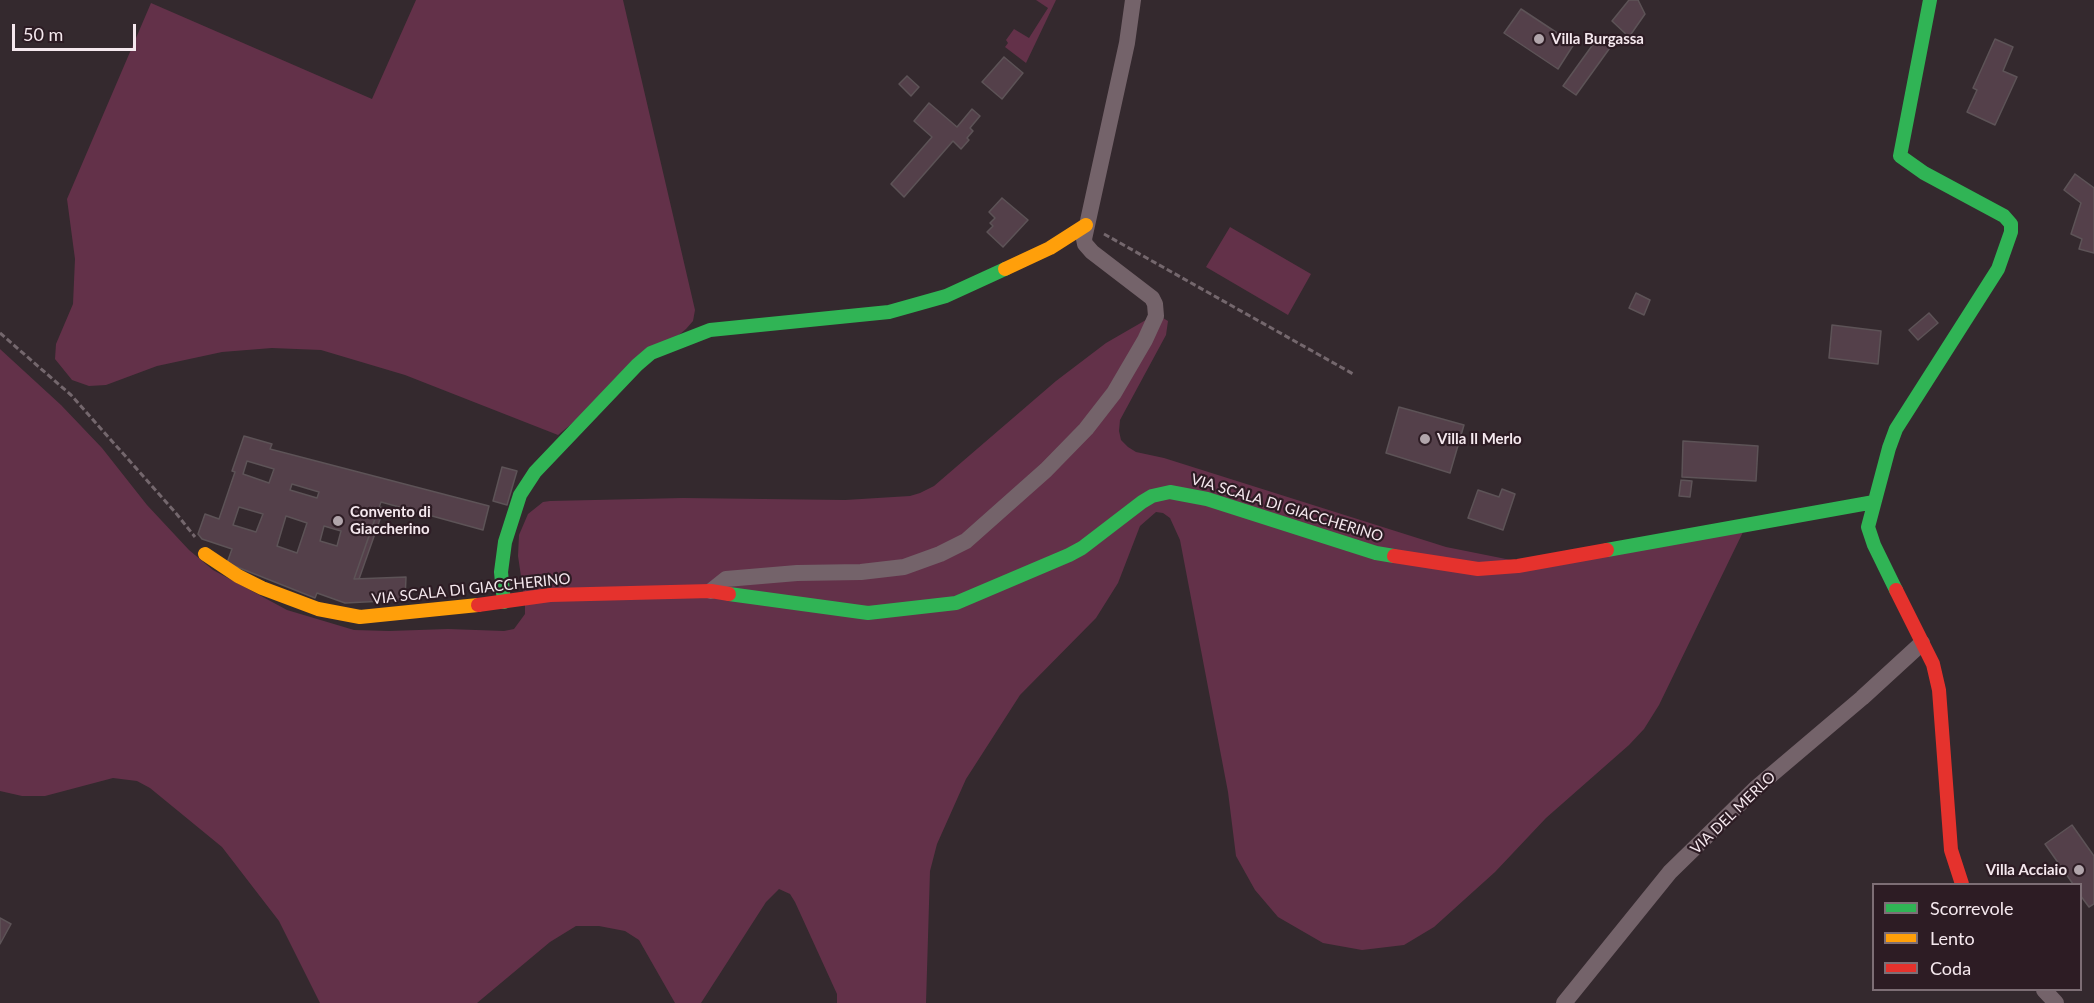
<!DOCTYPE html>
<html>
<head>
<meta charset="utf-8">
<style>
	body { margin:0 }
	#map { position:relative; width:2094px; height:1003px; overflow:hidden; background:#34292e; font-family:Lato,sans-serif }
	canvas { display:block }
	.legend { position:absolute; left:1872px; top:883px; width:210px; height:108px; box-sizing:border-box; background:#2d1c24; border:2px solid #7d6e75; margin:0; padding:8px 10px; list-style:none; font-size:18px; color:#f5e8ee }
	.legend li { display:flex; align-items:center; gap:12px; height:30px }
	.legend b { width:30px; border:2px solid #7d6e75 }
	.scale { position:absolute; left:12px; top:24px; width:124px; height:27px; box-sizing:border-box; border:3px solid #f5e8ee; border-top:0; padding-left:8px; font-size:18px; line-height:21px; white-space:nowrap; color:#f5e8ee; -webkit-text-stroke:4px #2d1c24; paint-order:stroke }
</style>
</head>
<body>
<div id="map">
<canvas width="2094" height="1003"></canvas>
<ul class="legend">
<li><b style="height:8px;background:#30b455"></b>Scorrevole</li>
<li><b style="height:8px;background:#ff9f0a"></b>Lento</li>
<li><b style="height:8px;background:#e5322d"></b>Coda</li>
</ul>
<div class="scale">50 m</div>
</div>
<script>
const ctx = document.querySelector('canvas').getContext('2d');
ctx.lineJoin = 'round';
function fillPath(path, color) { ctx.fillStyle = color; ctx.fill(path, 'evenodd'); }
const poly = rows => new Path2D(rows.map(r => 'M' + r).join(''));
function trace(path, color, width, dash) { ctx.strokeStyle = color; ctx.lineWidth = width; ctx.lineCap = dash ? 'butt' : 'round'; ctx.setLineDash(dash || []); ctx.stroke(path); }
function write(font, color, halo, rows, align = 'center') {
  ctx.font = font + ' Lato,sans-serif'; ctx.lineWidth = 4.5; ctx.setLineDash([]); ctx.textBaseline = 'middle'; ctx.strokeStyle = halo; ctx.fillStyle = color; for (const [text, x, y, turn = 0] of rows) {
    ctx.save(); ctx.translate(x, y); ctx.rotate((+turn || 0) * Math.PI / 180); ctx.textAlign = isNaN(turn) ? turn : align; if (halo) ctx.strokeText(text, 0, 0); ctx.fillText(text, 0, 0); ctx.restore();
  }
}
const green = poly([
	[416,0,623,0,695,310,693,321,686,329,558,435,405,375,321,350,272,348,222,352,157,366,106,385,89,386,72,380,55,359,56,344,73,304,75,259,67,199,151,3,372,99],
	[1036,0,1056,0,1026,63,1005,47,1008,43,1006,40,1014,29,1029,38,1048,8],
	[1230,227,1311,274,1288,315,1206,267],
	[1151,317,1163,318,1168,321,1166,335,1120,420,1119,431,1121,440,1128,447,1136,452,1164,458,1446,547,1541,566,1743,532,1659,705,1644,729,1629,745,1546,818,1495,872,1434,927,1404,945,1362,950,1323,943,1278,917,1255,890,1236,856,1228,792,1180,540,1170,518,1163,513,1156,512,1140,526,1118,583,1096,618,1020,695,966,779,937,844,930,871,926,1003,837,1003,837,994,795,902,790,894,779,889,766,902,701,1003,675,1003,639,940,625,931,599,926,576,926,550,942,477,1003,320,1003,279,921,222,847,150,788,137,781,113,778,45,796,22,796,0,791,0,349,61,405,102,448,147,505,189,550,213,570,287,610,354,630,389,631,448,629,504,631,514,629,525,614,525,603,518,556,519,535,528,514,543,502,550,501,683,498,845,500,910,496,920,493,934,486,1056,381,1106,343]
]);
const building = poly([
	[1629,0,1638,0,1645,14,1629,37,1612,21,1629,0],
	[1521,9,1574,44,1558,69,1504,33,1521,9],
	[1599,36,1612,45,1576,95,1563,86,1599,36],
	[1995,39,2013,47,2003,71,2017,77,1995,125,1967,112,1977,90,1973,88,1995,39],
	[1004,57,1023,73,1002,99,982,82,1004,57],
	[907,76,919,87,911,96,899,84,907,76],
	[929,103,957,127,972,109,980,116,970,128,973,131,967,138,969,140,961,149,953,141,904,197,891,184,932,137,914,121,929,103],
	[2075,174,2094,188,2094,253,2079,249,2082,239,2071,234,2081,203,2064,190,2075,174],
	[1002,198,1028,220,1003,247,987,232,993,226,990,223,995,218,989,212,1002,198],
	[1636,293,1650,300,1644,315,1629,308,1636,293],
	[1929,313,1938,323,1918,340,1909,330,1929,313],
	[1832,325,1881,331,1878,364,1829,358,1832,325],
	[1399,407,1464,425,1450,473,1386,453,1399,407],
	[244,436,272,444,270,449,489,506,483,530,381,502,354,579,406,577,405,600,345,603,317,593,315,598,227,563,232,549,202,539,198,534,205,514,219,519,235,472,232,471,244,436],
	[247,461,274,469,269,483,243,474,247,461],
	[292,484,319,492,317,498,290,490,292,484],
	[239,507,263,514,256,532,233,525,239,507],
	[286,516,307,523,297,553,277,546,286,516],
	[324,526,341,531,337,546,320,541,324,526],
	[1683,441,1758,446,1756,481,1682,477,1683,441],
	[502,467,517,471,507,505,493,501,502,467],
	[1681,480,1692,481,1690,497,1679,496,1681,480],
	[1502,489,1515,494,1503,530,1468,518,1478,490,1499,497,1502,489],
	[379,507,384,508,359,579,354,579,379,507],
	[2072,825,2094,856,2094,904,2089,907,2080,895,2080,884,2073,884,2045,844,2072,825],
	[0,918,11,924,0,944,0,918]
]);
const path = poly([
	[1104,234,1355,375],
	[0,333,71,395,175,512,195,537]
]);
const street = poly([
	[711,591,726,579,797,573,861,572,904,567,940,554,966,541,1046,470,1086,429,1114,393,1145,340,1156,316,1155,304,1152,298,1092,252,1085,244,1084,239,1127,43,1133,0],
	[2044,990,2056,1003],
	[1564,1003,1670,872,1757,787,1862,698,1922,643]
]);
const fast = poly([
	[1607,550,1874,502],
	[1896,590,1874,545,1868,527,1889,448,1896,429,1998,269,2011,232,2011,224,2004,216,1924,173,1900,156,1930,0],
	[729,594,868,613,956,603,1069,555,1082,548,1142,502,1152,496,1170,492,1207,499,1376,553,1394,556],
	[504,602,501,572,505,542,520,495,535,472,637,365,651,353,710,330,889,312,946,296,1005,269]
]);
const slow = poly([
	[1005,269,1050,248,1086,225],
	[205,554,238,576,262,588,318,609,360,617,478,605]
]);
const jam = poly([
	[1394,556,1478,569,1518,566,1607,550],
	[1896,590,1933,664,1939,690,1951,850,1962,884],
	[478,605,550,595,711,591,729,594]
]);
const markers = [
	[1539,39,6,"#b1a5ab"],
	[1425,439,6,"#b1a5ab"],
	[338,521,6,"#b1a5ab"],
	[2079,870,6,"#b1a5ab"]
];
const poiNames = [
	["Villa Burgassa",1551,39],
	["Villa Il Merlo",1437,439],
	["Convento di",350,512],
	["Giaccherino",350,529],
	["Villa Acciaio",2067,870,"right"]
];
const streetNames = [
	["VIA SCALA DI GIACCHERINO",1287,508,17],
	["VIA SCALA DI GIACCHERINO",471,589,-6],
	["VIA DEL MERLO",1733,813,-44]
];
fillPath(green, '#633149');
fillPath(building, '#54404a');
trace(building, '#5d5357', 1.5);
trace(path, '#74676d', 3, [6, 3]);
trace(street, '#74636a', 16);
trace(fast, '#30b455', 14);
trace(slow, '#ff9f0a', 14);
trace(jam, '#e5322d', 14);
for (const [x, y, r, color] of markers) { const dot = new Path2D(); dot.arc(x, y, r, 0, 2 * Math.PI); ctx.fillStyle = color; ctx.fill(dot); trace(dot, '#2d1c24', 2); }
write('bold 15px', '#f5e8ee', '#2d1c24', poiNames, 'left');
write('15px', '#f5e8ee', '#2d1c24', streetNames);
</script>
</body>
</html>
